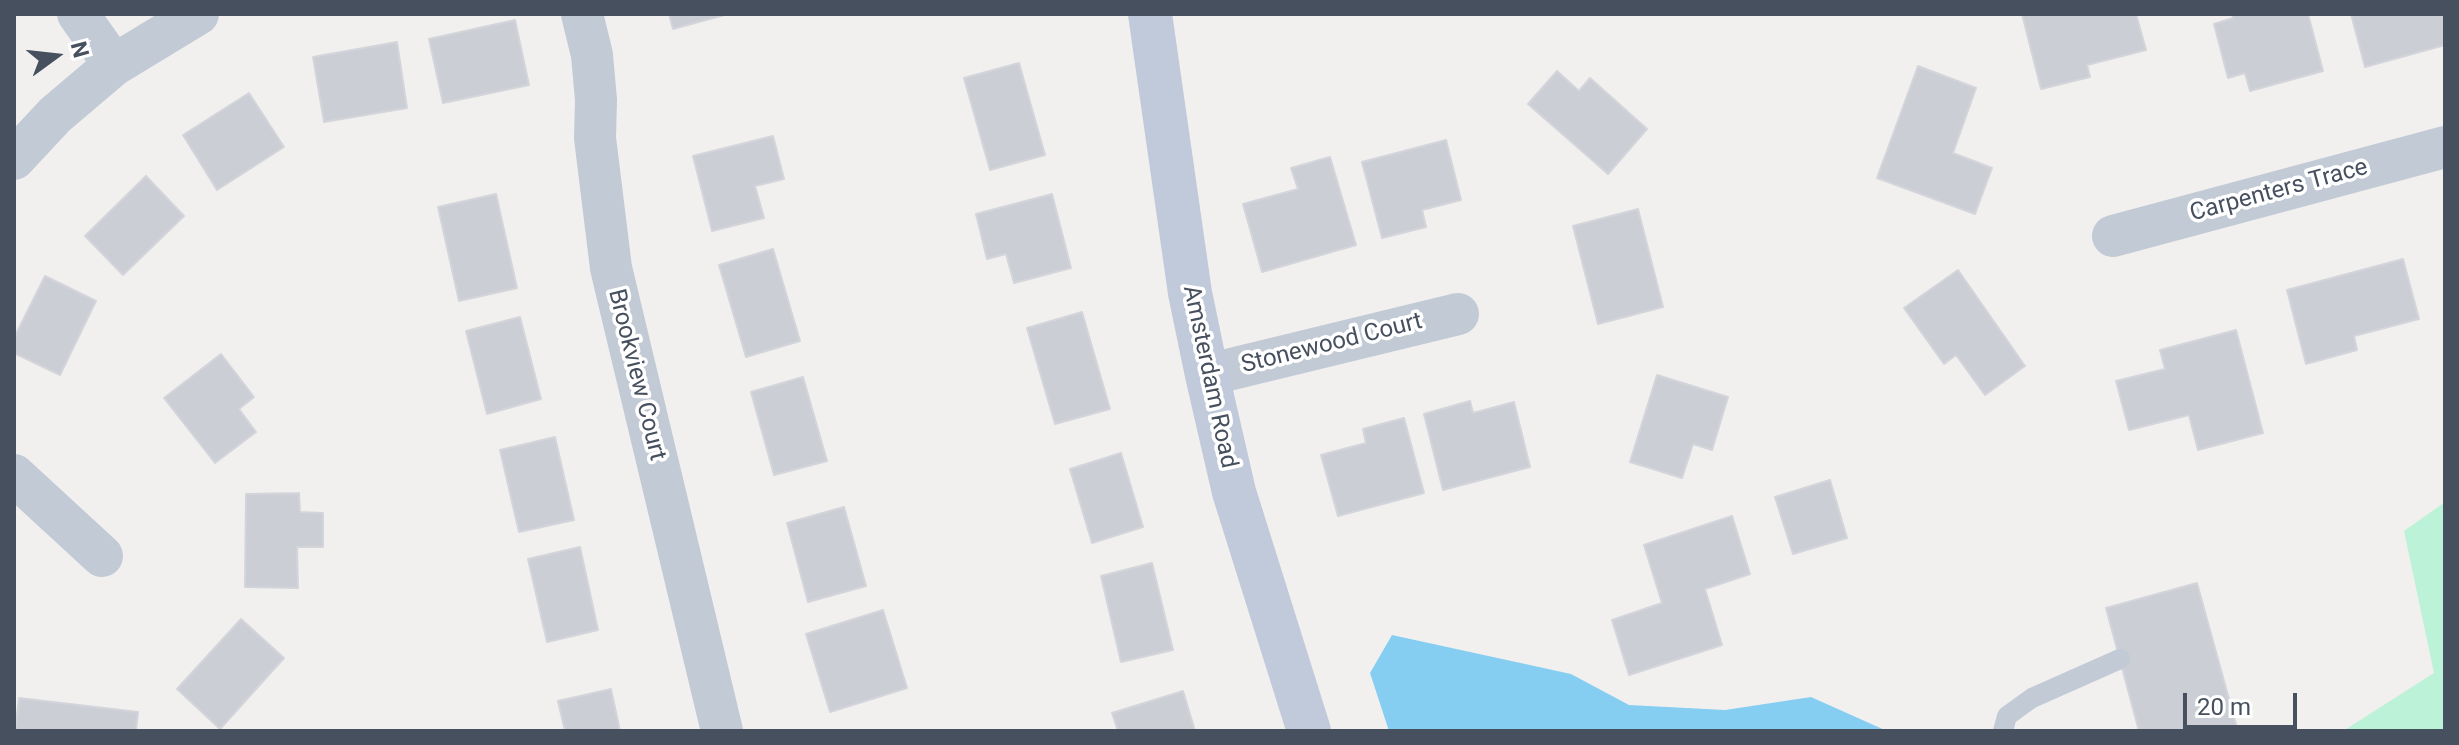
<!DOCTYPE html>
<html>
<head>
<meta charset="utf-8">
<style>
	body { margin:0 }
	#map { position:relative; width:2459px; height:745px; overflow:hidden; background:#f2f0ef; font-family:Roboto,sans-serif }
	canvas { display:block }
	.frame { position:absolute; inset:0; border:16px solid #46505e; pointer-events:none }
	.north { position:absolute; left:16px; top:16px; width:80px; height:80px; -webkit-text-stroke:6px #fff; paint-order:stroke; rotate:75deg; font-size:22px; font-weight:700; line-height:32px; text-align:center; color:#46505e }
	.north::after { content:''; display:block; margin:auto; width:28px; height:36px; background:#46505e; clip-path:polygon(50% 0,100% 100%,50% 72%,0 100%) }
	.scale { position:absolute; left:2183px; top:693px; width:114px; height:36px; box-sizing:border-box; border:4px solid #46505e; border-top:0; padding-left:10px; font-size:24px; line-height:28px; white-space:nowrap; color:#46505e; -webkit-text-stroke:6px #fff; paint-order:stroke }
</style>
</head>
<body>
<div id="map">
<canvas width="2459" height="745"></canvas>
<div class="frame"></div>
<div class="north">N</div>
<div class="scale">20 m</div>
</div>
<script>
const ctx = document.querySelector('canvas').getContext('2d');
ctx.lineJoin = 'round';
function fillPath(path, color) { ctx.fillStyle = color; ctx.fill(path, 'evenodd'); }
const poly = rows => new Path2D(rows.map(r => 'M' + r).join(''));
function trace(path, color, width, dash) { ctx.strokeStyle = color; ctx.lineWidth = width; ctx.lineCap = dash ? 'butt' : 'round'; ctx.setLineDash(dash || []); ctx.stroke(path); }
function write(font, color, halo, rows, align = 'center') {
  ctx.font = font + ' Roboto,sans-serif'; ctx.lineWidth = 7; ctx.setLineDash([]); ctx.textBaseline = 'middle'; ctx.strokeStyle = halo; ctx.fillStyle = color; for (const [text, x, y, turn = 0] of rows) {
    ctx.save(); ctx.translate(x, y); ctx.rotate((+turn || 0) * Math.PI / 180); ctx.textAlign = isNaN(turn) ? turn : align; if (halo) ctx.strokeText(text, 0, 0); ctx.fillText(text, 0, 0); ctx.restore();
  }
}
const green = poly([
	[2445,502,2445,731,2343,731,2434,673,2404,531]
]);
const water = poly([
	[1392,635,1571,674,1629,705,1725,710,1811,697,1887,731,1389,731,1370,673]
]);
const building = poly([
	[669,14,728,14,673,29,669,14],
	[2022,14,2136,14,2146,50,2087,65,2090,77,2041,89,2022,14],
	[2232,14,2308,14,2323,71,2250,91,2245,73,2228,78,2214,24,2233,18,2232,14],
	[2351,14,2445,14,2445,45,2365,67,2351,14],
	[515,20,529,85,443,103,429,39,515,20],
	[397,42,407,108,324,122,313,57,397,42],
	[1019,63,1045,155,990,170,964,78,1019,63],
	[1918,66,1976,88,1953,153,1992,168,1975,214,1877,178,1918,66],
	[1557,71,1579,91,1590,78,1647,129,1608,174,1528,104,1557,71],
	[249,93,284,147,217,190,183,135,249,93],
	[773,136,784,179,755,186,764,218,712,231,693,156,773,136],
	[1446,140,1461,200,1422,210,1426,227,1382,238,1362,162,1446,140],
	[1330,157,1356,245,1262,272,1243,204,1298,189,1291,168,1330,157],
	[146,176,184,216,123,275,85,236,146,176],
	[496,194,517,288,459,301,438,207,496,194],
	[1052,194,1071,268,1014,283,1006,254,987,259,976,214,1052,194],
	[1638,209,1663,307,1598,324,1573,226,1638,209],
	[773,249,800,341,746,357,719,265,773,249],
	[2403,259,2419,319,2354,336,2357,350,2306,364,2287,290,2403,259],
	[1958,270,2025,366,1985,395,1956,355,1944,364,1904,308,1958,270],
	[45,276,96,301,60,375,14,353,14,338,45,276],
	[1082,312,1110,409,1055,424,1027,328,1082,312],
	[520,317,541,399,487,414,466,331,520,317],
	[2236,330,2263,433,2198,450,2189,415,2129,430,2116,381,2165,369,2160,350,2236,330],
	[221,354,254,397,239,409,256,432,215,463,164,398,221,354],
	[1657,375,1728,397,1712,450,1693,444,1682,478,1630,462,1657,375],
	[803,377,827,461,774,475,751,392,803,377],
	[1470,401,1473,413,1514,402,1530,467,1443,490,1424,414,1470,401],
	[1404,418,1424,493,1338,516,1321,455,1366,443,1363,429,1404,418],
	[555,437,574,520,519,532,500,450,555,437],
	[1121,453,1143,527,1092,543,1070,469,1121,453],
	[1830,480,1847,538,1793,554,1775,497,1830,480],
	[299,493,300,512,323,513,323,547,297,547,298,588,245,587,246,494,299,493],
	[844,507,866,586,808,602,787,523,844,507],
	[1732,516,1750,574,1705,589,1722,645,1629,675,1612,620,1662,603,1644,545,1732,516],
	[580,547,598,630,547,642,528,559,580,547],
	[1152,563,1173,650,1121,662,1101,576,1152,563],
	[2197,583,2237,728,2224,731,2139,731,2106,608,2197,583],
	[883,610,907,688,830,712,806,634,883,610],
	[241,619,284,658,220,729,177,689,241,619],
	[611,689,620,731,565,731,558,701,611,689],
	[1183,691,1195,731,1118,731,1112,713,1183,691],
	[19,698,138,712,136,731,15,731,19,698]
]);
const lane = poly([
	[2003,731,2007,716,2032,698,2120,659]
]);
const street = poly([
	[78,14,114,65],
	[582,14,592,55,596,100,595,138,611,268,722,731],
	[14,159,55,115,114,65,198,14],
	[2113,236,2445,147],
	[1207,375,1458,314],
	[14,475,102,556]
]);
const secondary = poly([
	[1150,14,1190,293,1207,375,1234,492,1309,731]
]);
const streetNames = [
	["Carpenters Trace",2279,191,-15],
	["Stonewood Court",1332,344,-14],
	["Brookview Court",636,375,76],
	["Amsterdam Road",1209,377,78]
];
fillPath(green, '#bcf2d7');
fillPath(water, '#86cef1');
fillPath(building, '#cbced5');
trace(building, '#d3d5db', 2);
trace(lane, '#c2cad5', 20);
trace(street, '#c2cad5', 42);
trace(secondary, '#c1cada', 44);
write('24px', '#46505e', '#fff', streetNames);
</script>
</body>
</html>
